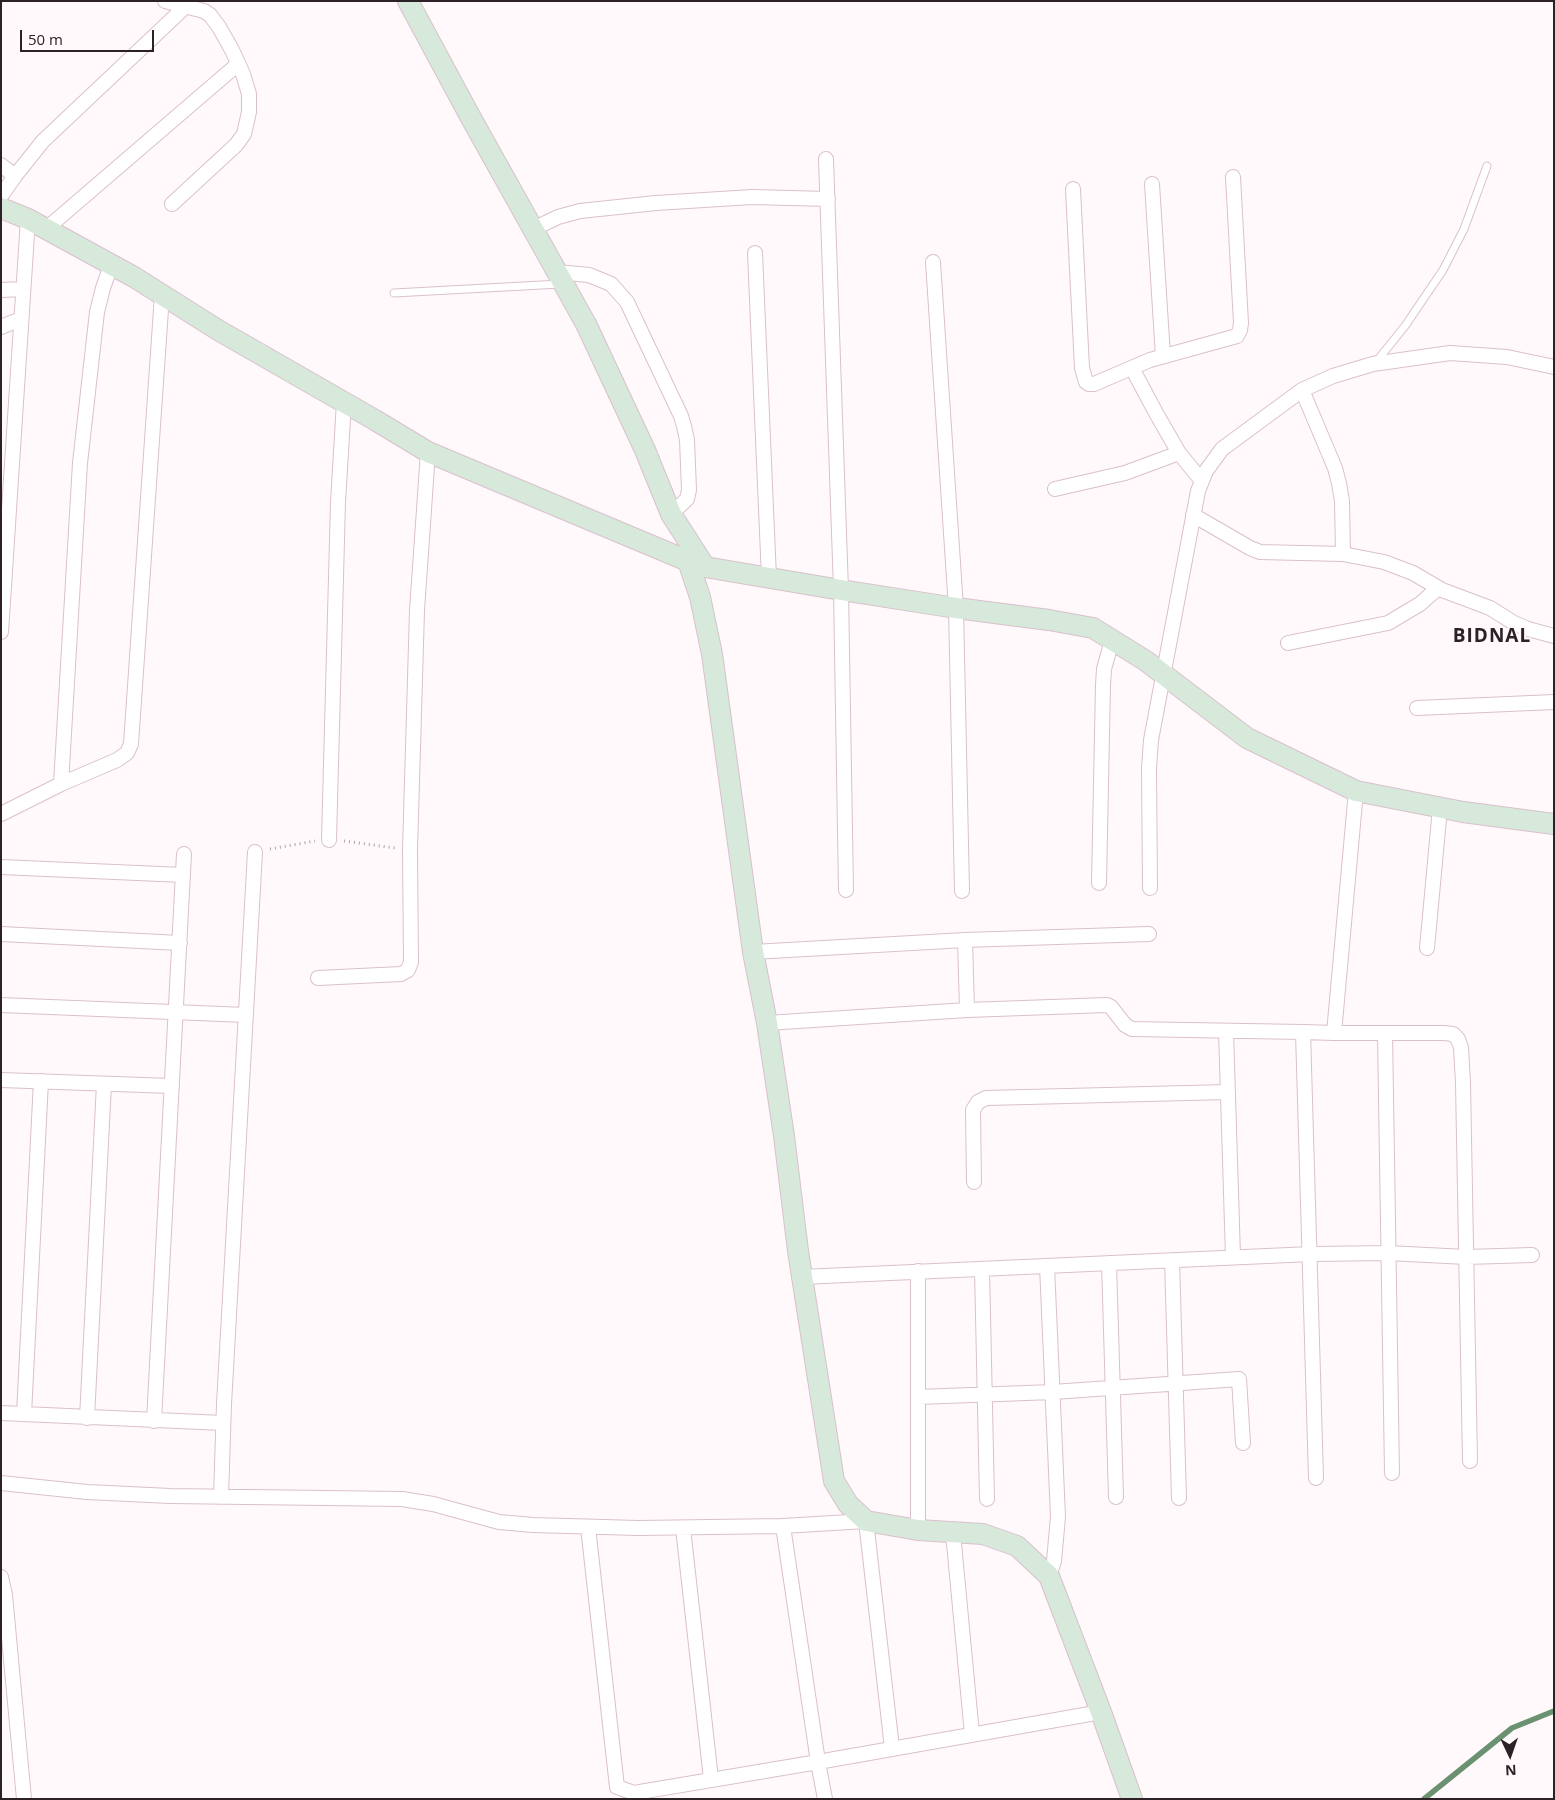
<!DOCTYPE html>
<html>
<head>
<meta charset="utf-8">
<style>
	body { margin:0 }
	#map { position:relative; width:1555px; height:1800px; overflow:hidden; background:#fff9fc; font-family:"Open Sans",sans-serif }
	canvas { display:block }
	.frame { position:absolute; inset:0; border:2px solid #2b2126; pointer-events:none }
	.north { position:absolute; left:1485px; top:1730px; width:50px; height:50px; -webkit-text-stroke:4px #fff9fc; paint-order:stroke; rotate:177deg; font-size:14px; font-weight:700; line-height:20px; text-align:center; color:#2b2126 }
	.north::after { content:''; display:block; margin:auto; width:18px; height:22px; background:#2b2126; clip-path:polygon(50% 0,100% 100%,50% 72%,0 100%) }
	.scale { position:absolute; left:20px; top:30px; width:134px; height:22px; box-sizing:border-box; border:2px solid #2b2126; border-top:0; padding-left:6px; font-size:15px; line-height:18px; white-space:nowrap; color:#2b2126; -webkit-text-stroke:4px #fff9fc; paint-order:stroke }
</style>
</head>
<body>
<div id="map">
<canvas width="1555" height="1800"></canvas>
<div class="frame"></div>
<div class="north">N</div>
<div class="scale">50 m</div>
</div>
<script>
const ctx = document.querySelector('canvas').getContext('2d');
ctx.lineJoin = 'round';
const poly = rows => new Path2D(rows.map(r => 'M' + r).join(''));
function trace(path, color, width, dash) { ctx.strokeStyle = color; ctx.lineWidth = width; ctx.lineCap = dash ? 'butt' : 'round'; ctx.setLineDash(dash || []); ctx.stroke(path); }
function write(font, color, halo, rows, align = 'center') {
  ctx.font = font + ' "Open Sans",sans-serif'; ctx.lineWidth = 4; ctx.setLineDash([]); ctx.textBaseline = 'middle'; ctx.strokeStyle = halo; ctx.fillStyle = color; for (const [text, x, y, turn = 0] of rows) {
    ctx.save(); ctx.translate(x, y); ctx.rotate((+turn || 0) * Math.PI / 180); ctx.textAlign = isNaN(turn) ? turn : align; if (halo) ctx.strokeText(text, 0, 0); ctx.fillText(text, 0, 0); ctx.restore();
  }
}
const stream = poly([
	[1424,1799,1512,1728,1554,1711]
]);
const path = poly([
	[344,841,395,848],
	[270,849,315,841]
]);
const lane = poly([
	[394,293,560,284],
	[1376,362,1405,326,1443,270,1464,229,1487,166]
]);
const street = poly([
	[165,1,204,11,210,15,219,27,232,50,243,74,249,94,249,112,244,134,236,145,172,204],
	[826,159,841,590,846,890],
	[1,165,15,176],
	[1152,184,1163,356],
	[1073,189,1082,368,1086,382,1089,384,1094,384,1150,360,1237,336,1240,330,1241,323,1233,177],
	[1,196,15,176,43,141,185,7],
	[46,229,238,64],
	[533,229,558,217,580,211,656,203,752,197,828,199],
	[755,253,769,578],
	[933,262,956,608,962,891],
	[557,272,589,275,611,284,627,302,681,416,684,426,687,440,689,490,687,499,671,514],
	[1,290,23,289],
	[1,327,21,319],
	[1132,368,1156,413,1179,453,1202,481],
	[1302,390,1335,468,1339,483,1342,501,1343,554],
	[1055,489,1125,473,1179,453],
	[1193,515,1250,548,1260,552,1343,554,1384,562,1413,573,1442,590,1490,608,1514,623,1528,629,1554,636],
	[1,632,28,219],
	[1288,643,1388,623,1420,604,1438,588],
	[1417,708,1554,702],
	[61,784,80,463,97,312,103,288,111,265],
	[1,814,61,784,117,760,127,753,131,744,162,295],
	[329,840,338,502,344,402],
	[1,867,183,875],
	[1099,883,1103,685,1104,669,1112,640],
	[1150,888,1149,768,1151,740,1198,491,1206,471,1222,449,1302,390,1333,376,1373,364,1450,353,1507,357,1554,367],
	[1,934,180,943],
	[965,940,967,1010],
	[1427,948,1440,808],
	[753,952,965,940,1149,934],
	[318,978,401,974,408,970,411,962,410,850,417,610,428,452],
	[1,1005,246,1015],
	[767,1023,967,1010,1107,1005,1111,1007,1125,1025,1132,1029,1303,1032],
	[1226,1031,1233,1257],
	[1334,1033,1444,1033,1453,1034,1458,1039,1461,1048,1463,1083,1470,1461],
	[1385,1033,1392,1473],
	[1,1080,172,1086],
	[974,1182,973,1110,978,1102,986,1098,1228,1092],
	[1172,1260,1179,1498],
	[1109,1263,1116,1497],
	[1047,1266,1058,1517,1054,1561,1049,1576],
	[982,1269,987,1499],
	[918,1271,918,1530],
	[802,1277,1311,1254,1388,1253,1466,1257,1532,1255],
	[918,1397,1053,1392,1239,1379,1243,1443],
	[1,1413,223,1423],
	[24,1414,41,1081],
	[87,1418,104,1084],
	[154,1421,184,854],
	[1316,1478,1303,1032,1334,1033,1356,791],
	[1,1483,87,1492,170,1496,402,1499,433,1504,499,1522,533,1525,638,1528,783,1526,866,1521,892,1748],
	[221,1497,224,1404,255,852],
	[783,1526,818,1762,825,1799],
	[588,1527,617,1787,634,1793,818,1762,1101,1712],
	[683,1528,711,1779],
	[953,1533,972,1734],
	[1,1577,5,1595,24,1799]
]);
const secondary = poly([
	[408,1,471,118,586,324,645,450,671,514,705,567],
	[1,208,28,219,134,277,218,330,375,420,428,452,688,561,705,567,841,590,956,608,1049,620,1093,628,1146,661,1247,738,1356,791,1463,812,1554,824],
	[688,561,700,597,712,654,753,952,767,1023,784,1136,798,1251,834,1481,848,1504,866,1521,918,1530,983,1534,1017,1546,1049,1576,1101,1712,1132,1799]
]);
const districtNames = [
	["BIDNAL",1492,637]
];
trace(stream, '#6b9270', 5.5);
trace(lane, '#dac0cd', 9);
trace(street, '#dac0cd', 16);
trace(secondary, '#dac0cd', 22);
trace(path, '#aaa2a6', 3, [1, 4]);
trace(lane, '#fff', 7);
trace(street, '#fff', 14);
trace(secondary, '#d6e9da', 20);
ctx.letterSpacing = '1px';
write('bold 19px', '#2b2126', '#fff9fc', districtNames);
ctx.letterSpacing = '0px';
</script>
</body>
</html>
